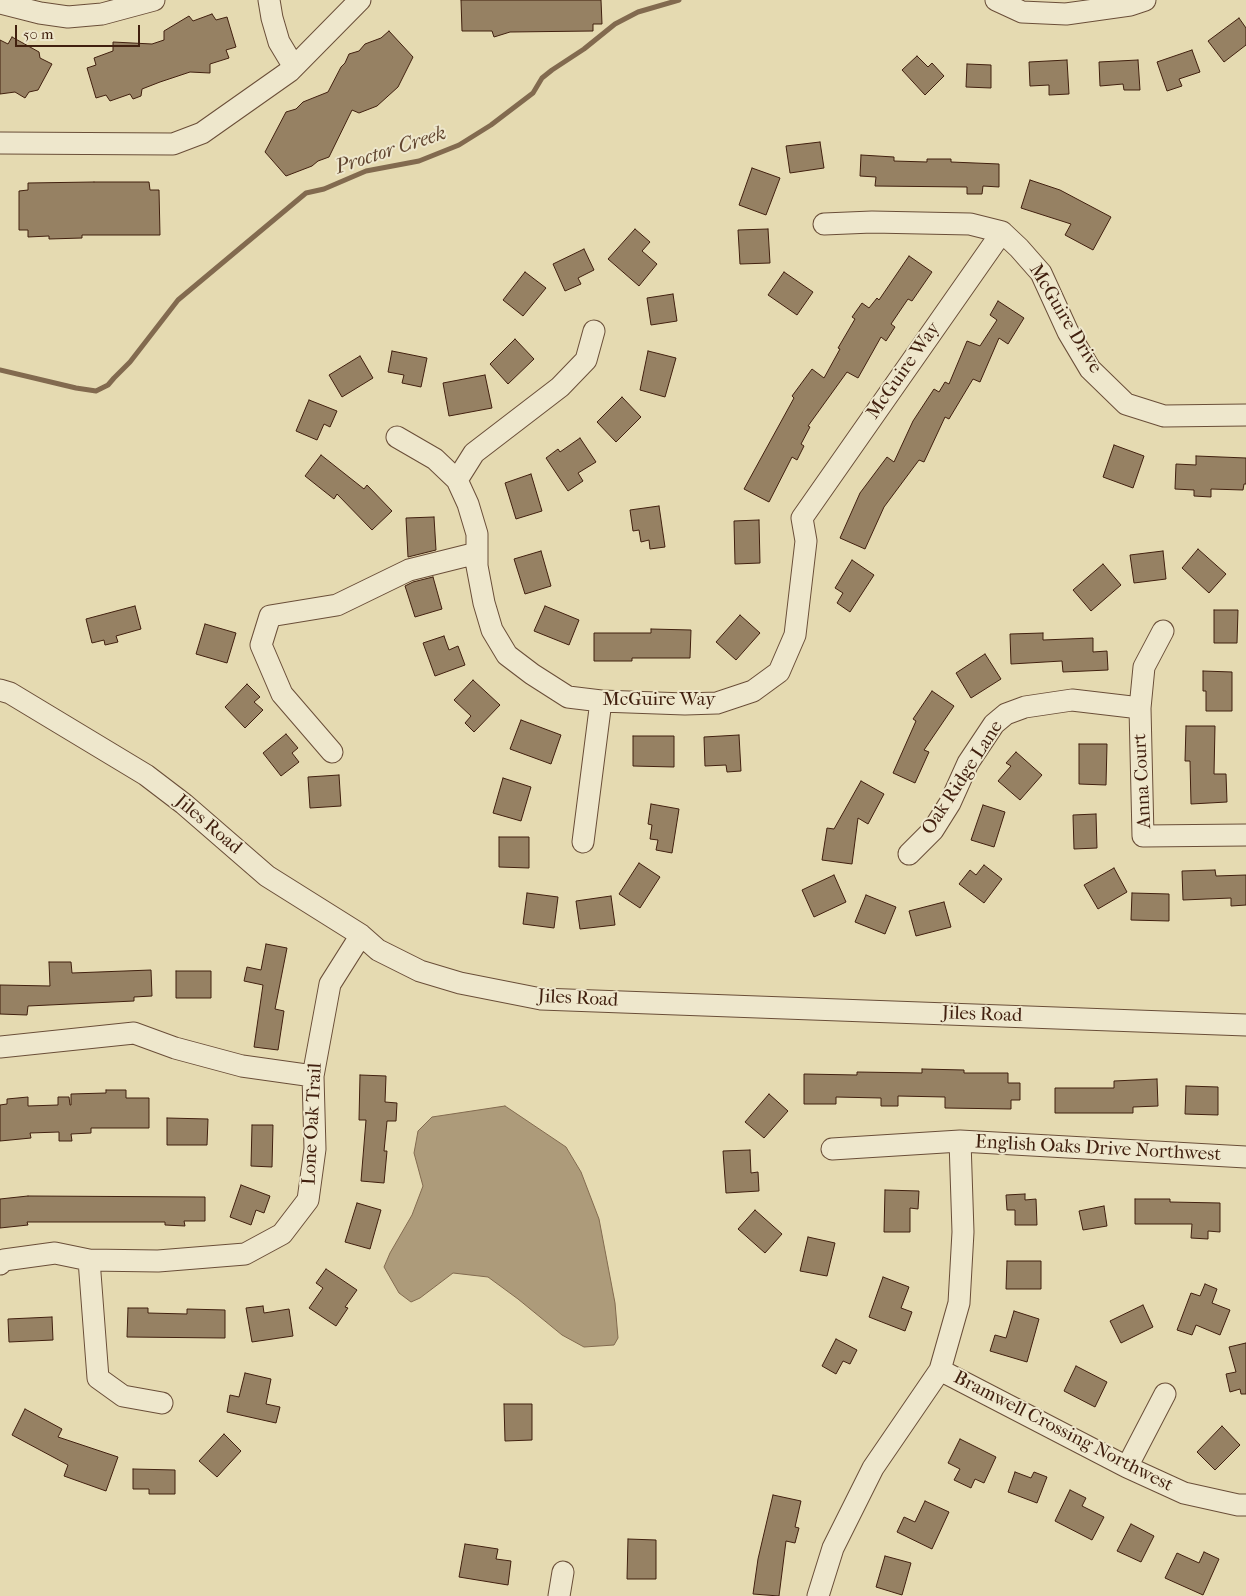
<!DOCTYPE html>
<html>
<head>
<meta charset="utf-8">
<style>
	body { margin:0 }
	#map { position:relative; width:1246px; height:1596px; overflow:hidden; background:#e5dab1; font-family:"IM FELL French Canon",serif }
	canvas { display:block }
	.scale { position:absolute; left:15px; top:25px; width:125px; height:22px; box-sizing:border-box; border:2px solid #41200f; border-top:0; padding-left:6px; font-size:15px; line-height:18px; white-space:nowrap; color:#41200f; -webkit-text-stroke:4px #eee7cc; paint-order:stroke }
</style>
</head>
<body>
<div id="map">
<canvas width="1246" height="1596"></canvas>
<div class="scale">50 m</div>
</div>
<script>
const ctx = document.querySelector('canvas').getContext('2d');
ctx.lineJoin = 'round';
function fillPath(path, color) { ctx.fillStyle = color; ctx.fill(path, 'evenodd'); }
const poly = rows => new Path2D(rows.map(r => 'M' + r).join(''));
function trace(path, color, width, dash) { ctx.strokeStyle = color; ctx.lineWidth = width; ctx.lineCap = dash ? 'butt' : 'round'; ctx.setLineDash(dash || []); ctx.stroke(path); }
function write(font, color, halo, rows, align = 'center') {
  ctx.font = font + ' "IM FELL French Canon",serif'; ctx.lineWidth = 4; ctx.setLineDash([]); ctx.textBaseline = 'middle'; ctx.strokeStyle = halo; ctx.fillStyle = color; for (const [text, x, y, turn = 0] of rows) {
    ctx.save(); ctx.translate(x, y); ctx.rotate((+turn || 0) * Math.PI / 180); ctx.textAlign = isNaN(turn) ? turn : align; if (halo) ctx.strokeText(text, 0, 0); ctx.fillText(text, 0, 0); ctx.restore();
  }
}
const water = poly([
	[505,1106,566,1147,581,1172,599,1219,615,1303,618,1338,614,1345,584,1347,562,1335,518,1299,488,1277,453,1273,420,1298,411,1302,399,1293,384,1267,390,1253,412,1215,423,1186,414,1153,418,1131,432,1117,505,1106]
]);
const stream = poly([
	[0,370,76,388,96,391,108,385,114,378,130,362,178,300,306,193,324,189,366,171,419,161,459,145,491,125,533,93,542,78,552,70,584,49,615,24,638,12,679,0]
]);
const building = poly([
	[461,0,601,0,602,24,593,24,593,31,510,32,494,37,492,31,462,31,461,0],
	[212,14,216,20,227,17,236,47,226,50,229,58,210,64,210,73,190,72,160,82,142,89,141,96,133,99,130,94,110,101,106,95,96,98,87,68,96,65,94,58,113,51,113,42,152,44,164,40,164,31,189,16,193,21,212,14],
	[1239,18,1246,28,1246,45,1224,62,1208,41,1239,18],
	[389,31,413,57,398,87,377,106,359,113,352,110,329,157,318,161,312,166,286,176,265,152,286,112,296,109,303,102,328,92,341,67,345,63,349,54,359,51,365,44,381,38,389,31],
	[12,37,39,52,40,58,52,64,38,90,29,92,25,98,15,92,0,94,0,40,8,44,12,37],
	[1192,50,1200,72,1179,79,1182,86,1167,91,1157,62,1192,50],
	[917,56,928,67,932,63,944,76,925,95,902,70,917,56],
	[1067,60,1069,94,1049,95,1049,85,1030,86,1029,62,1067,60],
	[1138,60,1140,90,1124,90,1123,84,1100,86,1099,62,1138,60],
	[967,64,991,65,991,88,966,87,967,64],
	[820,142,824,168,790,173,786,146,820,142],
	[861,155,894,157,894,161,927,162,927,159,951,159,951,162,999,164,999,187,983,186,982,194,967,194,967,187,875,186,876,177,860,176,861,155],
	[752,168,780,178,766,215,739,205,752,168],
	[1030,180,1060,190,1111,217,1093,250,1065,235,1071,224,1021,208,1030,180],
	[94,182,149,182,150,190,159,190,160,235,82,235,82,238,49,239,49,236,28,237,28,230,19,230,19,191,28,190,28,183,94,182],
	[635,229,650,242,642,251,657,264,639,286,608,259,635,229],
	[768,229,770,263,740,264,738,230,768,229],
	[584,249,594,270,578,278,581,284,565,291,553,264,584,249],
	[909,256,932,272,912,301,908,299,891,324,895,327,886,341,881,337,858,378,847,372,808,426,810,427,801,444,804,446,797,460,792,457,769,502,744,489,794,398,792,396,812,369,824,378,840,349,838,348,855,319,852,317,862,303,869,308,877,298,879,300,909,256],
	[525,272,546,288,523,316,503,300,525,272],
	[784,272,813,292,797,315,768,295,784,272],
	[673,294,677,321,651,325,647,298,673,294],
	[998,301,1024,318,1008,344,999,338,980,382,973,379,949,419,945,417,924,462,919,460,884,507,865,549,840,538,860,493,887,457,894,462,913,421,934,389,939,392,945,382,949,384,967,341,980,346,997,320,990,315,998,301],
	[515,339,534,359,508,384,490,364,515,339],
	[392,351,427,358,421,387,402,383,404,375,388,372,392,351],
	[648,351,676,358,665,397,640,390,648,351],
	[360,356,373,378,342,397,329,375,360,356],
	[485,375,492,408,449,416,443,383,485,375],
	[622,397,641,417,616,442,597,422,622,397],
	[309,400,337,411,330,427,324,424,317,440,296,431,309,400],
	[580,438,596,462,578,473,583,481,568,491,546,458,558,449,560,452,580,438],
	[1114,445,1144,456,1133,488,1103,477,1114,445],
	[321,455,364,489,367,485,392,511,372,530,337,494,334,499,305,476,321,455],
	[1196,456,1246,458,1246,484,1244,484,1243,490,1211,489,1211,497,1194,496,1194,490,1175,489,1176,464,1196,465,1196,456],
	[531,474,542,511,516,519,505,483,531,474],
	[659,506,665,547,650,549,649,540,641,542,639,530,633,531,630,510,659,506],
	[434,517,436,550,408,557,406,518,434,517],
	[759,520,760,563,735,564,734,521,759,520],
	[1198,549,1226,574,1209,593,1182,568,1198,549],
	[541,551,551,586,525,594,514,559,541,551],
	[1163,551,1166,579,1134,583,1130,555,1163,551],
	[852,560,874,575,850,612,837,603,843,593,835,588,852,560],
	[1103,564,1121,585,1091,611,1073,590,1103,564],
	[433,577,442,609,415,617,405,586,413,582,433,577],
	[135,606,141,629,116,636,118,642,105,645,104,640,92,643,86,619,135,606],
	[545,606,579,620,569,645,534,631,545,606],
	[1214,610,1238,610,1237,643,1214,643,1214,610],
	[740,615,760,633,736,660,716,642,740,615],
	[205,624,236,633,227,663,196,654,205,624],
	[651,629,691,630,690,658,632,658,632,661,594,661,594,633,651,633,651,629],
	[1043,633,1043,640,1093,638,1093,652,1107,651,1108,670,1063,672,1062,661,1011,664,1010,634,1043,633],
	[444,636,449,650,458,646,465,665,435,676,423,643,444,636],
	[985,654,1001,679,971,698,956,673,985,654],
	[1203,671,1232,672,1232,711,1206,711,1206,691,1203,691,1203,671],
	[473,680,500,705,474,732,465,723,471,716,454,700,473,680],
	[247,684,260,697,254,702,263,710,245,728,225,707,247,684],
	[932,691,954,706,924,750,929,752,915,783,893,773,916,721,913,719,932,691],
	[521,720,561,735,551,764,510,749,521,720],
	[1186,726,1215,726,1214,774,1226,774,1227,802,1191,804,1190,761,1185,761,1186,726],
	[286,734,298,748,292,753,299,762,281,776,263,753,286,734],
	[739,735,741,771,727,772,726,765,705,766,704,737,739,735],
	[633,736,674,736,674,767,633,766,633,736],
	[1079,744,1107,744,1106,785,1079,784,1079,744],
	[1016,752,1042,775,1020,800,998,781,1011,766,1006,763,1016,752],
	[339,775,341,806,310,808,308,777,339,775],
	[503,778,531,787,521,821,493,813,503,778],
	[861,781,884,794,868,824,858,818,852,864,822,860,827,828,834,829,861,781],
	[651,804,679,809,672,853,656,850,658,840,650,839,652,825,648,824,651,804],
	[983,805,1005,812,994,847,971,840,983,805],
	[1096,814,1097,848,1074,849,1073,815,1096,814],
	[499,837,529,837,529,868,499,867,499,837],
	[639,863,660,877,640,908,619,894,639,863],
	[984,865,1002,879,984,903,959,884,970,870,976,875,984,865],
	[1114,868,1127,892,1098,909,1084,885,1114,868],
	[1215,870,1216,876,1246,875,1246,905,1231,906,1231,898,1183,900,1182,871,1215,870],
	[834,875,846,902,814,917,802,890,834,875],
	[527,893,558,897,554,928,523,924,527,893],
	[1132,893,1169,894,1169,921,1131,920,1132,893],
	[866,895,896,907,885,934,855,922,866,895],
	[611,896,615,925,580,929,576,901,611,896],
	[944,902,951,927,916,936,909,911,944,902],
	[266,944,287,948,275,1009,284,1011,278,1050,254,1047,263,985,244,981,247,967,261,970,266,944],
	[49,962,71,962,72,973,151,970,152,996,134,997,134,1001,28,1006,27,1015,0,1014,0,985,50,986,49,962],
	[176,971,211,971,211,998,176,998,176,971],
	[922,1069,964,1070,964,1073,1008,1073,1008,1083,1020,1083,1020,1100,1011,1100,1011,1109,945,1108,945,1097,898,1096,898,1106,881,1106,881,1098,836,1097,836,1104,804,1104,804,1074,857,1075,857,1072,922,1073,922,1069],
	[360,1075,386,1076,385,1102,397,1103,396,1121,387,1121,384,1151,387,1151,384,1183,361,1181,366,1120,359,1120,360,1075],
	[1157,1079,1158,1106,1133,1107,1133,1113,1055,1113,1055,1088,1114,1088,1114,1081,1157,1079],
	[1186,1086,1218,1087,1218,1115,1185,1114,1186,1086],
	[106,1090,126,1090,126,1098,149,1098,149,1128,91,1128,91,1133,71,1134,72,1141,59,1141,59,1132,30,1133,31,1138,0,1141,0,1105,7,1104,7,1099,28,1097,28,1106,58,1105,58,1097,69,1097,70,1105,71,1105,71,1094,106,1093,106,1090],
	[769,1094,788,1111,764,1138,745,1122,769,1094],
	[167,1118,208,1119,207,1145,167,1145,167,1118],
	[252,1125,273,1125,272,1167,251,1166,252,1125],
	[750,1150,751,1173,758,1172,759,1191,726,1193,723,1151,750,1150],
	[241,1185,270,1196,264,1213,256,1210,251,1225,230,1217,241,1185],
	[885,1190,919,1191,918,1209,910,1208,910,1232,884,1232,885,1190],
	[1025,1194,1025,1200,1036,1199,1037,1225,1015,1225,1015,1210,1007,1210,1006,1195,1025,1194],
	[28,1196,205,1197,205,1221,184,1221,185,1226,165,1225,165,1222,27,1222,28,1225,0,1228,0,1199,28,1196],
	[1135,1199,1170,1199,1170,1202,1220,1203,1220,1232,1208,1231,1208,1239,1191,1238,1192,1224,1135,1224,1135,1199],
	[357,1203,381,1210,370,1249,345,1242,357,1203],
	[1104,1206,1107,1226,1083,1230,1079,1211,1104,1206],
	[755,1210,782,1234,765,1253,738,1229,755,1210],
	[808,1237,835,1243,827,1276,800,1271,808,1237],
	[1007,1261,1041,1261,1041,1289,1006,1289,1007,1261],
	[326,1269,357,1290,345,1307,348,1308,336,1326,309,1308,323,1288,316,1283,326,1269],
	[883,1277,909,1287,901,1308,912,1312,905,1331,869,1317,883,1277],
	[1205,1284,1217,1289,1212,1303,1230,1310,1220,1335,1196,1325,1192,1335,1177,1330,1191,1293,1200,1296,1205,1284],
	[1143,1305,1153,1327,1121,1343,1110,1321,1143,1305],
	[263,1306,264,1313,289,1309,293,1336,252,1342,246,1308,263,1306],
	[128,1308,148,1308,148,1313,187,1314,187,1309,225,1310,225,1338,127,1337,128,1308],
	[1014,1311,1039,1319,1027,1362,990,1351,995,1335,1006,1338,1014,1311],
	[52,1317,53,1340,9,1342,8,1319,52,1317],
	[836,1339,857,1350,850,1364,843,1361,836,1374,822,1366,836,1339],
	[1246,1343,1246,1394,1241,1394,1240,1389,1230,1392,1226,1374,1236,1372,1229,1347,1246,1343],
	[1076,1366,1107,1382,1095,1407,1064,1391,1076,1366],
	[245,1373,271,1379,266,1404,280,1407,276,1423,227,1412,230,1395,239,1397,245,1373],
	[504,1404,532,1404,532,1440,505,1441,504,1404],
	[25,1409,62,1429,58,1437,118,1457,106,1491,64,1476,68,1465,12,1435,25,1409],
	[1222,1426,1240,1445,1215,1470,1197,1452,1222,1426],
	[224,1434,241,1451,217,1477,199,1461,224,1434],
	[960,1439,996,1457,984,1483,975,1479,971,1488,954,1480,960,1469,948,1463,960,1439],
	[133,1469,175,1470,175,1494,149,1494,149,1489,133,1489,133,1469],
	[1015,1472,1031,1478,1034,1472,1047,1477,1037,1503,1008,1492,1015,1472],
	[1070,1490,1086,1498,1082,1506,1104,1517,1092,1540,1055,1521,1070,1490],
	[773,1495,801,1501,795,1527,799,1528,795,1543,786,1541,779,1596,753,1594,758,1559,773,1495],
	[925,1501,949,1512,932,1549,897,1532,904,1517,915,1522,925,1501],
	[1131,1524,1154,1536,1141,1562,1117,1551,1131,1524],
	[628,1539,656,1540,656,1579,627,1579,628,1539],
	[465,1544,498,1549,496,1559,511,1561,508,1585,459,1577,465,1544],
	[1204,1552,1219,1559,1203,1595,1165,1578,1177,1553,1199,1563,1204,1552],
	[885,1556,911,1563,902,1595,876,1587,885,1556]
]);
const minor = poly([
	[269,0,272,18,279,42,294,67],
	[996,0,1022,12,1066,14,1130,5,1145,0],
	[0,3,40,13,68,17,102,14,154,0],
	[0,143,173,144,202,133,290,71,360,0],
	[824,224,872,222,970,224,1002,232,1019,248,1041,273,1068,332,1090,369,1126,404,1164,416,1246,415],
	[397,437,435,459,457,480,468,504,477,534,477,566,484,603,492,630,507,655,532,674,568,697,601,701,685,704,717,703,753,691,779,672,795,635,806,541,802,518,1002,232],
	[457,480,474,453,560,387,586,360,594,331],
	[1163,631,1144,667,1140,708,1143,836,1246,835],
	[0,690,10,693,146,775,184,804,267,876,361,935,378,950,420,971,460,983,541,999,1246,1025],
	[332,752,282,694,261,645,270,616,337,605,409,570,477,553],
	[583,842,601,701],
	[909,854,933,830,950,803,968,763,994,724,1006,714,1025,707,1072,700,1140,708],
	[0,1047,134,1033,175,1048,242,1066,313,1076],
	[832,1149,960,1141,1246,1157],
	[89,1260,98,1378,123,1396,162,1403],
	[0,1264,4,1260,55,1253,89,1260,158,1261,245,1254,282,1234,308,1200,315,1149,313,1076,330,984,361,935],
	[940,1370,1127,1467,1184,1493,1238,1505,1246,1505],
	[1127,1467,1165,1394],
	[559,1596,563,1572],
	[818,1596,833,1548,873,1468,940,1370,959,1303,963,1232,960,1141]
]);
const streetNames = [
	["McGuire Drive",1065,319,59],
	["McGuire Way",904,371,-55],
	["McGuire Way",659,700],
	["Oak Ridge Lane",963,778,-57],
	["Anna Court",1143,781,-93],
	["Jiles Road",208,825,40],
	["Jiles Road",578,999,3],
	["Jiles Road",982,1015,2],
	["Lone Oak Trail",313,1124,-87],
	["English Oaks Drive Northwest",1098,1149,3],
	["Bramwell Crossing Northwest",1063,1432,27]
];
const waterNames = [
	["Proctor Creek",391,151,-18]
];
fillPath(water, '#ad9b7a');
trace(water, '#826a4f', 1);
trace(stream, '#826a4f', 5);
fillPath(building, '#968163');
trace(building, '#41200f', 1);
trace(minor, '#6a4e38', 23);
trace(minor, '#eee7cc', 21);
write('19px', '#41200f', '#eee7cc', streetNames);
write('italic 20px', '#61452f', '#eee7cc', waterNames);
</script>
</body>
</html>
